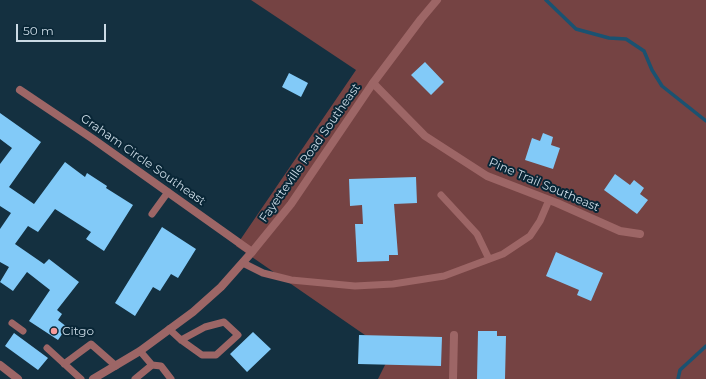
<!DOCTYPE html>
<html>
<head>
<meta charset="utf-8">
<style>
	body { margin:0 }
	#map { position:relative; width:706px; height:379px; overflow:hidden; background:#143040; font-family:Montserrat,sans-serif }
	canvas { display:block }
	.scale { position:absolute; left:16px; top:24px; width:90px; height:18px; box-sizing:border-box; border:2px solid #cbdae5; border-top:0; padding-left:5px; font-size:12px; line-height:14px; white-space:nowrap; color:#cbdae5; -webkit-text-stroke:3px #092636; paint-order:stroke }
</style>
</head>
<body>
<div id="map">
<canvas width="706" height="379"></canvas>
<div class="scale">50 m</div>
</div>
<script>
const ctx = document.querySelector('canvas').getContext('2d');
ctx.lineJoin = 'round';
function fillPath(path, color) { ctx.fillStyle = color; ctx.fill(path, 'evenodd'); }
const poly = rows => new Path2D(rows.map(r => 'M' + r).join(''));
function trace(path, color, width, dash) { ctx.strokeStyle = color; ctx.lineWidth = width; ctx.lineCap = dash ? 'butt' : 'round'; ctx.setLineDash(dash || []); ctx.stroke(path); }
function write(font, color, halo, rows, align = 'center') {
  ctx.font = font + ' Montserrat,sans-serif'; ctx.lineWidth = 4; ctx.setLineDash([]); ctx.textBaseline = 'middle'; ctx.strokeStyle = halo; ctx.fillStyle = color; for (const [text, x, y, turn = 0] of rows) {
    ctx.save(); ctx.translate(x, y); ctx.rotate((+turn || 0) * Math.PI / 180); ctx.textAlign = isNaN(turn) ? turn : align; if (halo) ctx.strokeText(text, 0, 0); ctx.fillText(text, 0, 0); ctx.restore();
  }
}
const green = poly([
	[251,0,706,0,706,379,378,379,391,353,236,246,356,70]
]);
const stream = poly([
	[546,0,576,29,609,38,626,39,644,51,652,70,662,86,706,121],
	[678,379,680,370,706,346]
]);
const building = poly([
	[425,62,444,82,431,95,411,75],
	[289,73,308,83,301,97,282,87],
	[0,113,41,142,9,187,34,204,65,162,85,177,87,173,107,186,106,188,133,205,104,251,86,239,91,232,55,209,38,232,28,226,15,244,44,264,49,259,79,282,57,310,62,314,58,320,67,327,58,340,29,321,50,290,27,272,13,291,0,282,9,267,0,262,0,229,11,213,0,206,0,164,12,148,0,139],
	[543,133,553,137,551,145,560,148,553,169,525,160,532,138,540,141],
	[615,174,630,185,634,180,644,188,640,194,648,200,637,214,604,190],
	[416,177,417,203,394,204,398,255,389,255,389,261,357,262,355,224,363,224,362,205,350,206,349,179],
	[162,227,196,249,178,278,171,274,160,291,153,287,135,316,115,303],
	[556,252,603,273,591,301,577,295,579,290,546,276],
	[478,331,497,331,497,336,506,336,505,379,477,379],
	[253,332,271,349,247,372,230,354],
	[14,333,48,358,38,370,5,346],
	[359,335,442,337,441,366,358,364]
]);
const service = poly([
	[441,195,477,234,489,259],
	[152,214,168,192],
	[243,263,263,273,291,280,355,286,393,284,444,276,503,254,530,236,540,221,549,200],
	[12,323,23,331],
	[169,329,181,340,202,355,216,355,238,335,224,322,205,327,181,340],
	[47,348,81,379],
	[140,351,152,365,161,366,171,379],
	[64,364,91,344,116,366],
	[135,379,152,365]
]);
const minor = poly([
	[373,83,425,136,487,176,557,203,620,231,640,234],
	[20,90,93,139,252,252],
	[453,379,454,335]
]);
const tertiary = poly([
	[0,365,18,379],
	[93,379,140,351,193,312,221,287,252,252,291,204,373,83,421,19,437,0]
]);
const markers = [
	[54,331,4,"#f59b9b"]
];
const streetNames = [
	["Fayetteville Road Southeast",310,153,-55],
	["Graham Circle Southeast",143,160,35],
	["Pine Trail Southeast",544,185,23]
];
const poiNames = [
	["Citgo",62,331]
];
fillPath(green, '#754343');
trace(stream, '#1a5271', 3.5);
fillPath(building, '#82caf8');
trace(service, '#9d6666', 7);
trace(minor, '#9d6666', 8);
trace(tertiary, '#9d6666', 8);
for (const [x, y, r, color] of markers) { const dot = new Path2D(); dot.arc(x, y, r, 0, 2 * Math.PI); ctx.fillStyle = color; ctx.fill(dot); trace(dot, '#092636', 1.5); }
write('12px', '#cbdae5', '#092636', streetNames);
write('12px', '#cbdae5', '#092636', poiNames, 'left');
</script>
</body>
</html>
